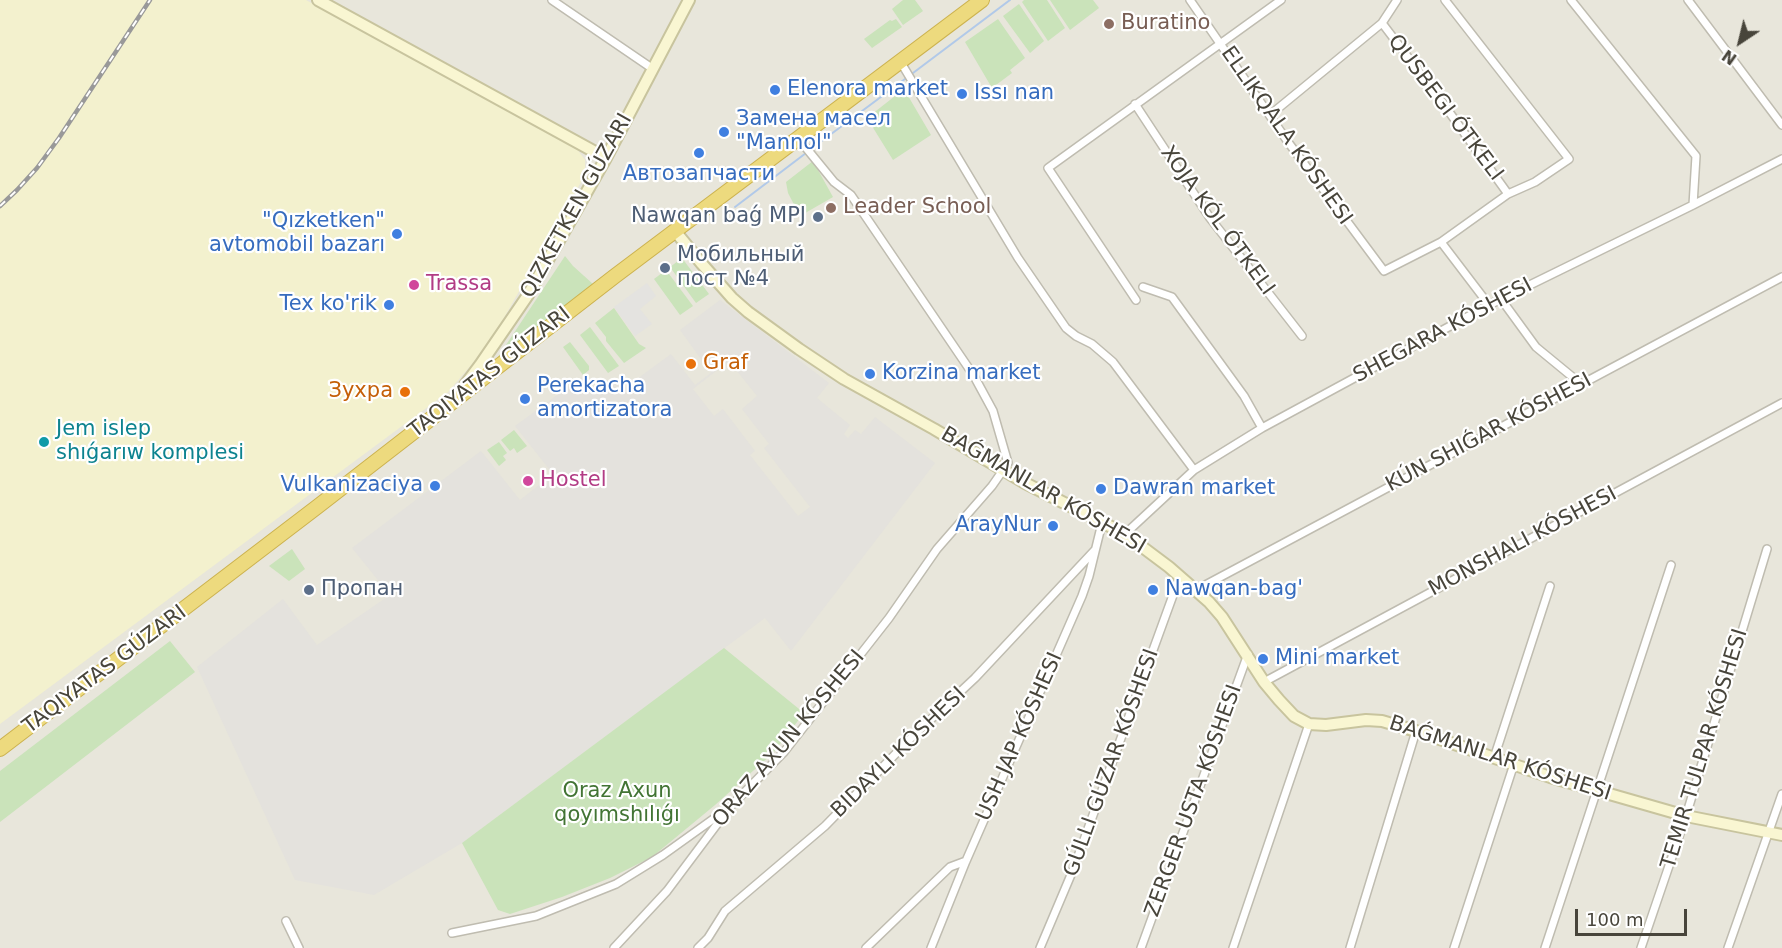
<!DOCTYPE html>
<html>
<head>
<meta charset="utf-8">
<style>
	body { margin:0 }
	#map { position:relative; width:1782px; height:948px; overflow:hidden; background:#f4f3ec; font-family:"DejaVu Sans",sans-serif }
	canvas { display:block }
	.north { position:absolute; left:1710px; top:12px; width:60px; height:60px; -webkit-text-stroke:4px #fff; paint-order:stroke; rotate:215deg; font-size:16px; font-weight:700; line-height:24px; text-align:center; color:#48453b }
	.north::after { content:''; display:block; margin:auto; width:21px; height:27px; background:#48453b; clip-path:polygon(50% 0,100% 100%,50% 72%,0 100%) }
	.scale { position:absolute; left:1575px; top:909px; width:112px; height:27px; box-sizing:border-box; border:3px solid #48453b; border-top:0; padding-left:8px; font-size:18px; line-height:21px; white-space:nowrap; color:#48453b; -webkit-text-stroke:4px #fff; paint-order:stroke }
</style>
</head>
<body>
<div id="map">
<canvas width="1782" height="948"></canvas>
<div class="north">N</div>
<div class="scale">100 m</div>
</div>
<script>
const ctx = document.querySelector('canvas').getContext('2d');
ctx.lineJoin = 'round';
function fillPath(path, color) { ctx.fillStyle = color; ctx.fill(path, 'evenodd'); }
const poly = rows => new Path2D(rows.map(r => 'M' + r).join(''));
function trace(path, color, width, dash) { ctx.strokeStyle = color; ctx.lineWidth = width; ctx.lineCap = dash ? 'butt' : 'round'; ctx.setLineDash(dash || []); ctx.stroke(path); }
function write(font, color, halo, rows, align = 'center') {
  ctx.font = font + ' "DejaVu Sans",sans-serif'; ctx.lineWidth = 4.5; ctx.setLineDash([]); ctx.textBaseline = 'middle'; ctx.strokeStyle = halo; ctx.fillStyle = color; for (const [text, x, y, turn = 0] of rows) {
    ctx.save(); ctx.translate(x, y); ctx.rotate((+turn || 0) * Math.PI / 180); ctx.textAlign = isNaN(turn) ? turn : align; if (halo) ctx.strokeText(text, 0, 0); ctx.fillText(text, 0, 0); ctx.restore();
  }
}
const residential = poly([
	[0,0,1782,0,1782,948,0,948]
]);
const industrial = poly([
	[720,300,829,383,817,398,850,425,844,434,848,438,855,430,861,434,875,417,935,463,791,651,765,618,462,843,374,895,295,880,197,667,283,599,317,645,390,595,352,548,481,451,520,500,553,474,515,426,583,376,594,391,613,378,622,390,671,354,695,385,711,373,680,330],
	[729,361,757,396,742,409,769,444,764,448,810,507,798,516,750,455,755,451,723,409,714,416,693,389]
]);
const green = poly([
	[903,0,915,0,923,11,903,25,892,9],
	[1024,0,1047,0,1065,28,1048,41,1022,2],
	[1050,0,1093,0,1099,8,1070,30],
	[1019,4,1044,41,1030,53,1003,16],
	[896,19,902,27,872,48,864,39,890,20,892,21],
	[998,19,1025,58,1010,70,1012,73,992,88,965,42],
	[904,89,931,135,893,160,867,118],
	[813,161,833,197,800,216,788,193,786,182],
	[565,256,573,266,593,284,496,360],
	[682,258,709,294,696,303,670,267],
	[666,270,693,306,680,315,654,279],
	[614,308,639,344,646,348,624,363,606,341,606,337,595,323],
	[590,327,619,366,608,373,580,335],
	[570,342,589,366,589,370,583,375,563,347],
	[514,430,527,446,517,453,514,448,510,451,501,440],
	[499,442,507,453,503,456,506,460,499,466,487,450],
	[292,549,305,569,289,581,269,566],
	[170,641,195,672,0,822,0,771],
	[724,648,804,713,773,753,715,805,652,857,610,878,562,897,510,914,498,910,462,843]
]);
const sand = poly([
	[0,0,306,0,577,149,585,160,585,175,496,332,472,364,448,392,0,724]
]);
const parking = poly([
	[647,283,656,296,640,309,652,324,635,336,614,307]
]);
const stream = poly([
	[913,73,1010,0],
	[811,149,905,79],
	[735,207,806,153]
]);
const street = poly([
	[552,0,653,69],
	[1190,0,1288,142,1384,271,1441,242,1508,194,1535,182,1569,159,1445,0],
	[1571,0,1696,156,1693,205],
	[1688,0,1782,125],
	[1382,23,1442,102,1508,194],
	[900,61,1018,258,1066,328,1076,336,1092,344,1113,362,1194,470],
	[1135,104,1210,218,1302,336],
	[1270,115,1382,23,1397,0],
	[1441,242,1489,305],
	[1143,287,1172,297,1244,396,1262,428],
	[1501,299,1536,347,1581,384],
	[1136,300,1048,168,1281,0],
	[1125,534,1194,470,1262,428,1489,305,1693,205,1782,159],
	[1196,590,1782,277],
	[1264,682,1782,403],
	[1494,758,1550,586],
	[286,921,299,948],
	[452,933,536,916,616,884,663,855,723,812],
	[614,948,667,891,730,807,784,752,889,618,937,549,992,486,1008,463,993,411,974,376,851,195,834,182,798,138],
	[698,948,708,938,725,911,825,826,913,736,975,678,1095,550],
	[866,948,950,867,966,861],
	[931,948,966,861,1082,596,1089,576,1102,523],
	[1040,948,1073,870,1180,576],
	[1141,948,1248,654],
	[1233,948,1309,724],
	[1350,948,1416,731],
	[1454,948,1514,764],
	[1545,948,1671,565],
	[1641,948,1686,816,1767,549],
	[1728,948,1782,794]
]);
const secondary = poly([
	[318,0,606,158],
	[675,231,702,264,732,298,748,312,799,349,844,379,934,429,1025,483,1125,534,1169,567,1209,602,1222,617,1264,682,1279,700,1294,716,1309,724,1326,725,1366,720,1382,721,1416,731,1550,777,1686,816,1782,835],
	[459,393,480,365,528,295,606,158,689,0]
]);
const highway = poly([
	[0,749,317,507,615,276,982,0]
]);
const rail = poly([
	[0,206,17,190,37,168,59,138,150,0]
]);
const markers = [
	[1109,24,6,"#8d6e63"],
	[775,90,6,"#3f7fe0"],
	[962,94,6,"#3f7fe0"],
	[724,132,6,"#3f7fe0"],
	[699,153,6,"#3f7fe0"],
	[831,208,6,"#8d6e63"],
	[818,217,6,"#5c6f8a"],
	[397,234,6,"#3f7fe0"],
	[665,268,6,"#5c6f8a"],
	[414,285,6,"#d1479c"],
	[389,305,6,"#3f7fe0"],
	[691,364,6,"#e8710a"],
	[870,374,6,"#3f7fe0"],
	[405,392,6,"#e8710a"],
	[525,399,6,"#3f7fe0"],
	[44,442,6,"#0f9aa8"],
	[528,481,6,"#d1479c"],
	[435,486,6,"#3f7fe0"],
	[1101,489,6,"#3f7fe0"],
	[1053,526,6,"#3f7fe0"],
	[309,590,6,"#5c6f8a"],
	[1153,590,6,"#3f7fe0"],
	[1263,659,6,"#3f7fe0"]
];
const educationNames = [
	["Buratino",1121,24],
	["Leader School",843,208]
];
const shopNames = [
	["Elenora market",787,90],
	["Issı nan",974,94],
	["Замена масел",736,120],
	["\"Mannol\"",736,144],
	["Автозапчасти",699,175,"center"],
	["\"Qızketken\"",385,222,"right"],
	["avtomobil bazarı",385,246,"right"],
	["Tex ko'rik",377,305,"right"],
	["Korzina market",882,374],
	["Perekacha",537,387],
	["amortizatora",537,411],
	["Vulkanizaciya",423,486,"right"],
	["Dawran market",1113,489],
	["ArayNur",1041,526,"right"],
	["Nawqan-bag'",1165,590],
	["Mini market",1275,659]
];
const streetNames = [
	["QUSBEGI ÓTKELI",1445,108,53],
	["ELLIKQALA KÓSHESI",1286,136,55],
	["QIZKETKEN GÚZARI",577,206,-61],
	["XOJA KÓL ÓTKELI",1217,221,54],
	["SHEGARA KÓSHESI",1443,331,-28],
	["TAQIYATAS GÚZARI",490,373,-38],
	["KÚN SHIǴAR KÓSHESI",1489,433,-28],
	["BAǴMANLAR KÓSHESI",1043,491,30],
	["MONSHALI KÓSHESI",1523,542,-28],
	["TAQIYATAS GÚZARI",105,670,-37],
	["USH JAP KÓSHESI",1020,737,-66],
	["ORAZ AXUN KÓSHESI",789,739,-50],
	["TEMIR TULPAR KÓSHESI",1705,749,-73],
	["BIDAYLI KÓSHESI",899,753,-44],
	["BAǴMANLAR KÓSHESI",1500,759,18],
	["GÚLLI GÚZAR KÓSHESI",1112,763,-70],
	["ZERGER USTA KÓSHESI",1194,801,-70]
];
const serviceNames = [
	["Nawqan baǵ MPJ",806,217,"right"],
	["Мобильный",677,256],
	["пост №4",677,280],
	["Пропан",321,590]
];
const hotelNames = [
	["Trassa",426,285],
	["Hostel",540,481]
];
const foodNames = [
	["Graf",703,364],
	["Зухра",393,392,"right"]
];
const cultureNames = [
	["Jem islep",56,430],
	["shıǵarıw komplesi",56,454]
];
const parkNames = [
	["Oraz Axun",617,792],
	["qoyımshılıǵı",617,816]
];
fillPath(residential, '#e8e6db');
fillPath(industrial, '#e4e2dd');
fillPath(green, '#cae3ba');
fillPath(sand, '#f3f1ce');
fillPath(parking, '#e4e3e0');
trace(stream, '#b1c9e9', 2);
trace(street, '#bfbcb0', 10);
trace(secondary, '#c8c49e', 14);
trace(highway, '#ccb24f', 16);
trace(street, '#fff', 7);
trace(secondary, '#f9f6d2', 10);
trace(highway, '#edda7e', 14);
trace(rail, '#999', 4.5);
trace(rail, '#fff', 2, [7]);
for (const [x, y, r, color] of markers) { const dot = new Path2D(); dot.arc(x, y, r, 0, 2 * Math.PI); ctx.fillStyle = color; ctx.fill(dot); trace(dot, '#fff', 2); }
write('21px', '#785e54', '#fff', educationNames, 'left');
write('21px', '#366cbe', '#fff', shopNames, 'left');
write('21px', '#48453b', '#fff', streetNames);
write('21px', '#4e5e75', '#fff', serviceNames, 'left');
write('21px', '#b23c85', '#fff', hotelNames, 'left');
write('21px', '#c56008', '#fff', foodNames, 'left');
write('21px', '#0d838f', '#fff', cultureNames, 'left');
write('21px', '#427434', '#fff', parkNames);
</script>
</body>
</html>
